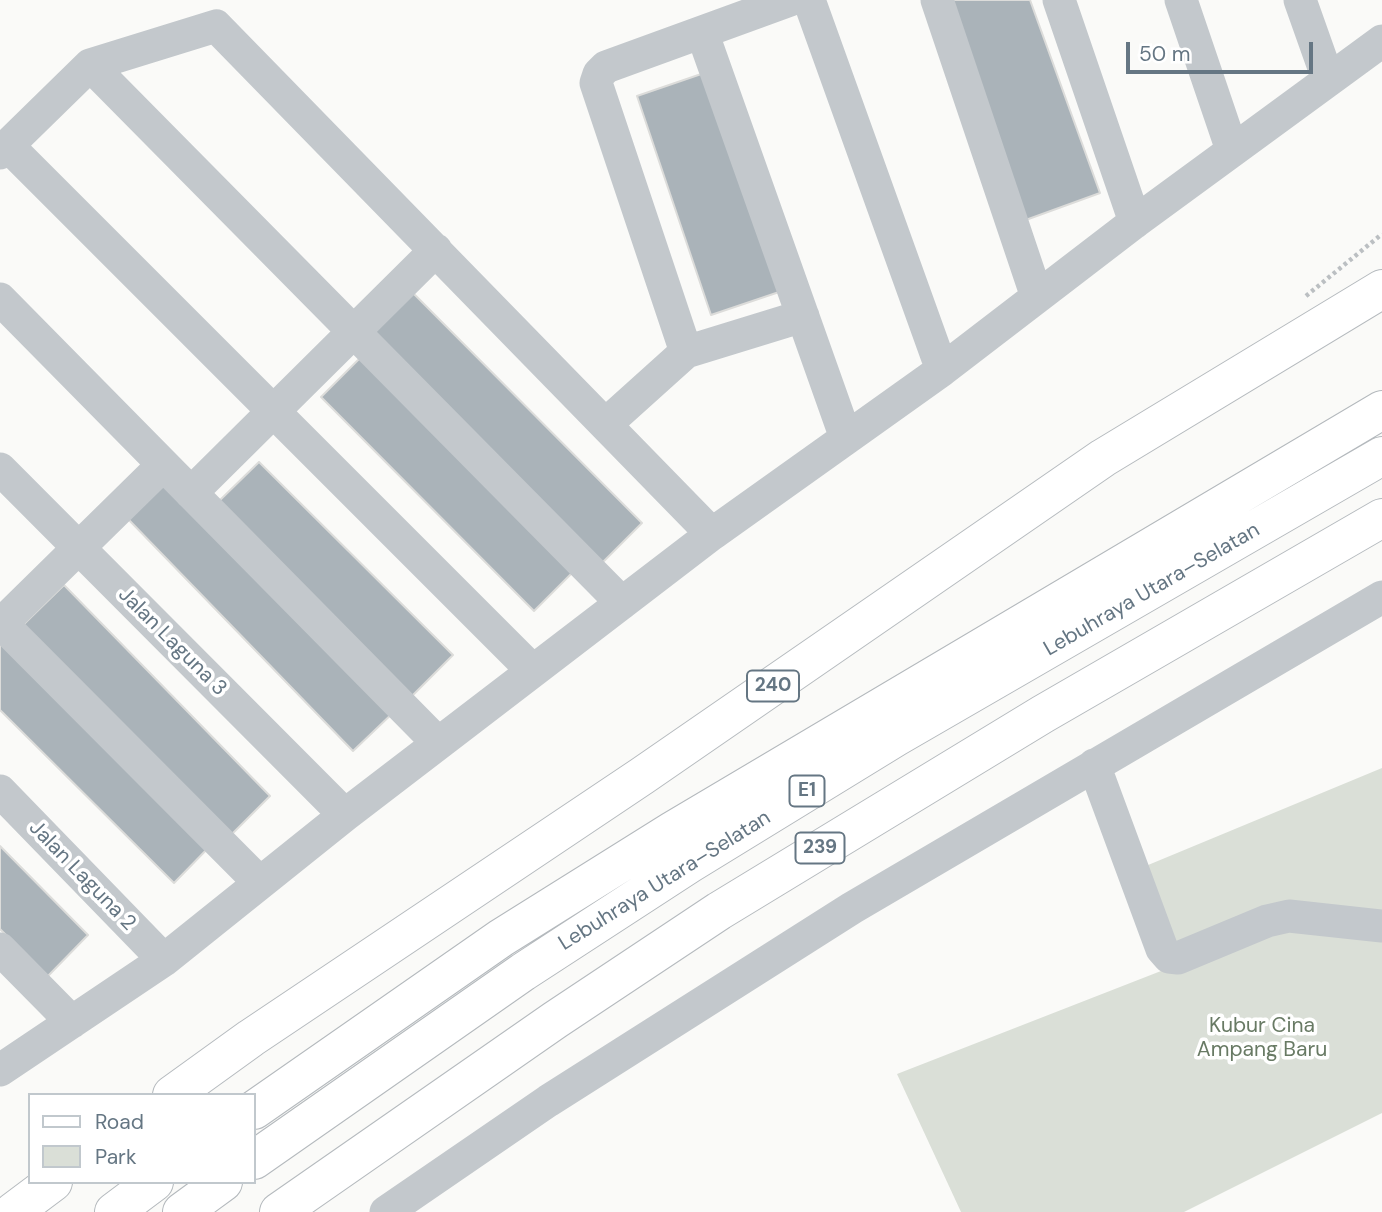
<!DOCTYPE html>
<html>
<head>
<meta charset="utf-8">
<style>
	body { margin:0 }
	#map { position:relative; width:1382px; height:1212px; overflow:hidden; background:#fafaf8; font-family:"DM Sans",sans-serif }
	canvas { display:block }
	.legend { position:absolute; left:28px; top:1093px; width:228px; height:91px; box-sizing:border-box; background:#fff; border:2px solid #c1c8cd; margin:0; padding:9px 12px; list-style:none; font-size:21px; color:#657683 }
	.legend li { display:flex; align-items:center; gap:14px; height:35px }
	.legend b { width:35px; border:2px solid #c1c8cd }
	.scale { position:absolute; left:1126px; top:42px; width:187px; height:32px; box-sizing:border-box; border:4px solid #657683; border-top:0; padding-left:9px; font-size:21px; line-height:24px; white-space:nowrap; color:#657683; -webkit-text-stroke:5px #fff; paint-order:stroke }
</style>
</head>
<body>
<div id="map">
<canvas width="1382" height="1212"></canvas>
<ul class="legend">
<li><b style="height:9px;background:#fff"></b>Road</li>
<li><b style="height:19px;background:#dadfd7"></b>Park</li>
</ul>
<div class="scale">50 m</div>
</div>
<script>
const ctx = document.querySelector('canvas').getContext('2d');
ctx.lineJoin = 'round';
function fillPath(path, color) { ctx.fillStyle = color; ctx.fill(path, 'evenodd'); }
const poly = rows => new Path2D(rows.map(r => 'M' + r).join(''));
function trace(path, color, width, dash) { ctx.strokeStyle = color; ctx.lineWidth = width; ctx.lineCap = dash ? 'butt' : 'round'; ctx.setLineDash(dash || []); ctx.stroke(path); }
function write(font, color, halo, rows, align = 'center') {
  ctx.font = font + ' "DM Sans",sans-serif'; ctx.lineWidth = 7; ctx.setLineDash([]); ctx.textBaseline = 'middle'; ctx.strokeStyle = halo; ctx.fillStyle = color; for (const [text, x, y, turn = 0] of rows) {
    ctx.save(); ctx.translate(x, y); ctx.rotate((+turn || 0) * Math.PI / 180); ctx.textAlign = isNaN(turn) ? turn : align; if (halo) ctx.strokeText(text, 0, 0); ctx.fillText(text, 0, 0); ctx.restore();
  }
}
const green = poly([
	[1382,768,1382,1113,1184,1212,961,1212,897,1074,1161,971,1124,875]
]);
const building = poly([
	[943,0,1030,0,1100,193,1023,221,943,0],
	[710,71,785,290,711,315,637,96,710,71],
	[412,292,642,523,600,565,371,334,412,292],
	[362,356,575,570,534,611,321,397,362,356],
	[259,462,453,655,411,697,217,503,259,462],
	[172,476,397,709,353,751,128,519,172,476],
	[64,585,270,796,229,837,22,626,64,585],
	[0,639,215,841,174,883,0,710,0,639],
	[0,846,88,935,47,977,0,929,0,846]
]);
const path = poly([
	[1306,296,1382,234]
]);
const minor = poly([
	[809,0,942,370],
	[937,0,1037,297],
	[1059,0,1135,222],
	[1181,0,1232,150],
	[1300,0,1328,79],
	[702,32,846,438],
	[90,65,622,603],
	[7,145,533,671],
	[0,153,90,65,216,26,712,534],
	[0,299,438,743],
	[686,352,596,83,599,74,606,67,790,0],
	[606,424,686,352,803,316],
	[0,469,345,815],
	[191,493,436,250],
	[0,622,260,883],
	[0,625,163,465],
	[1094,765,1162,949,1169,957,1178,958,1267,921,1289,916,1382,926],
	[0,791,164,960],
	[0,949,72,1022],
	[0,1070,164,960,345,815,712,534,942,370,1135,222,1382,41],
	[386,1212,548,1101,852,908,1382,597]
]);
const major = poly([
	[172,1095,251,1038,642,776,1103,458,1382,289],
	[13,1212,53,1182],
	[279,1212,555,1020,719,911,1043,714,1382,518]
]);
const highway = poly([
	[254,1110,501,938,672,831,1382,410],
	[254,1160,523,972,689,864,896,737,1382,456],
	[114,1212,154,1182],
	[182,1212,223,1182]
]);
const shields = [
	[773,686,52],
	[807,791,35],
	[820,848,49]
];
const shieldNames = [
	["240",773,686],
	["E1",807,791],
	["239",820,848]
];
const streetNames = [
	["Lebuhraya Utara–Selatan",1152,590,-30],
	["Jalan Laguna 3",172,642,45],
	["Jalan Laguna 2",82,876,46],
	["Lebuhraya Utara–Selatan",665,881,-32]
];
const parkNames = [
	["Kubur Cina",1262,1026],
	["Ampang Baru",1262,1050]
];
fillPath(green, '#dadfd7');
fillPath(building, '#aab3b9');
trace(building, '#dcdcda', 2);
trace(major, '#b5babe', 40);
trace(highway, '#b4b9bd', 40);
trace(path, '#bbbfc2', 4.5, [3.5, 3.5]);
trace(minor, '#c3c8cc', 33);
trace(major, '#fff', 38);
trace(highway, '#fff', 38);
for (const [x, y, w] of shields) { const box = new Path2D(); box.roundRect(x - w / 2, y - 15.5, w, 31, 5); ctx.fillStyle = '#fff'; ctx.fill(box); trace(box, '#657683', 2); }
write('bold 19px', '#657683', null, shieldNames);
write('21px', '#657683', '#fff', streetNames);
write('21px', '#687a64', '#fff', parkNames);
</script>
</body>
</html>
